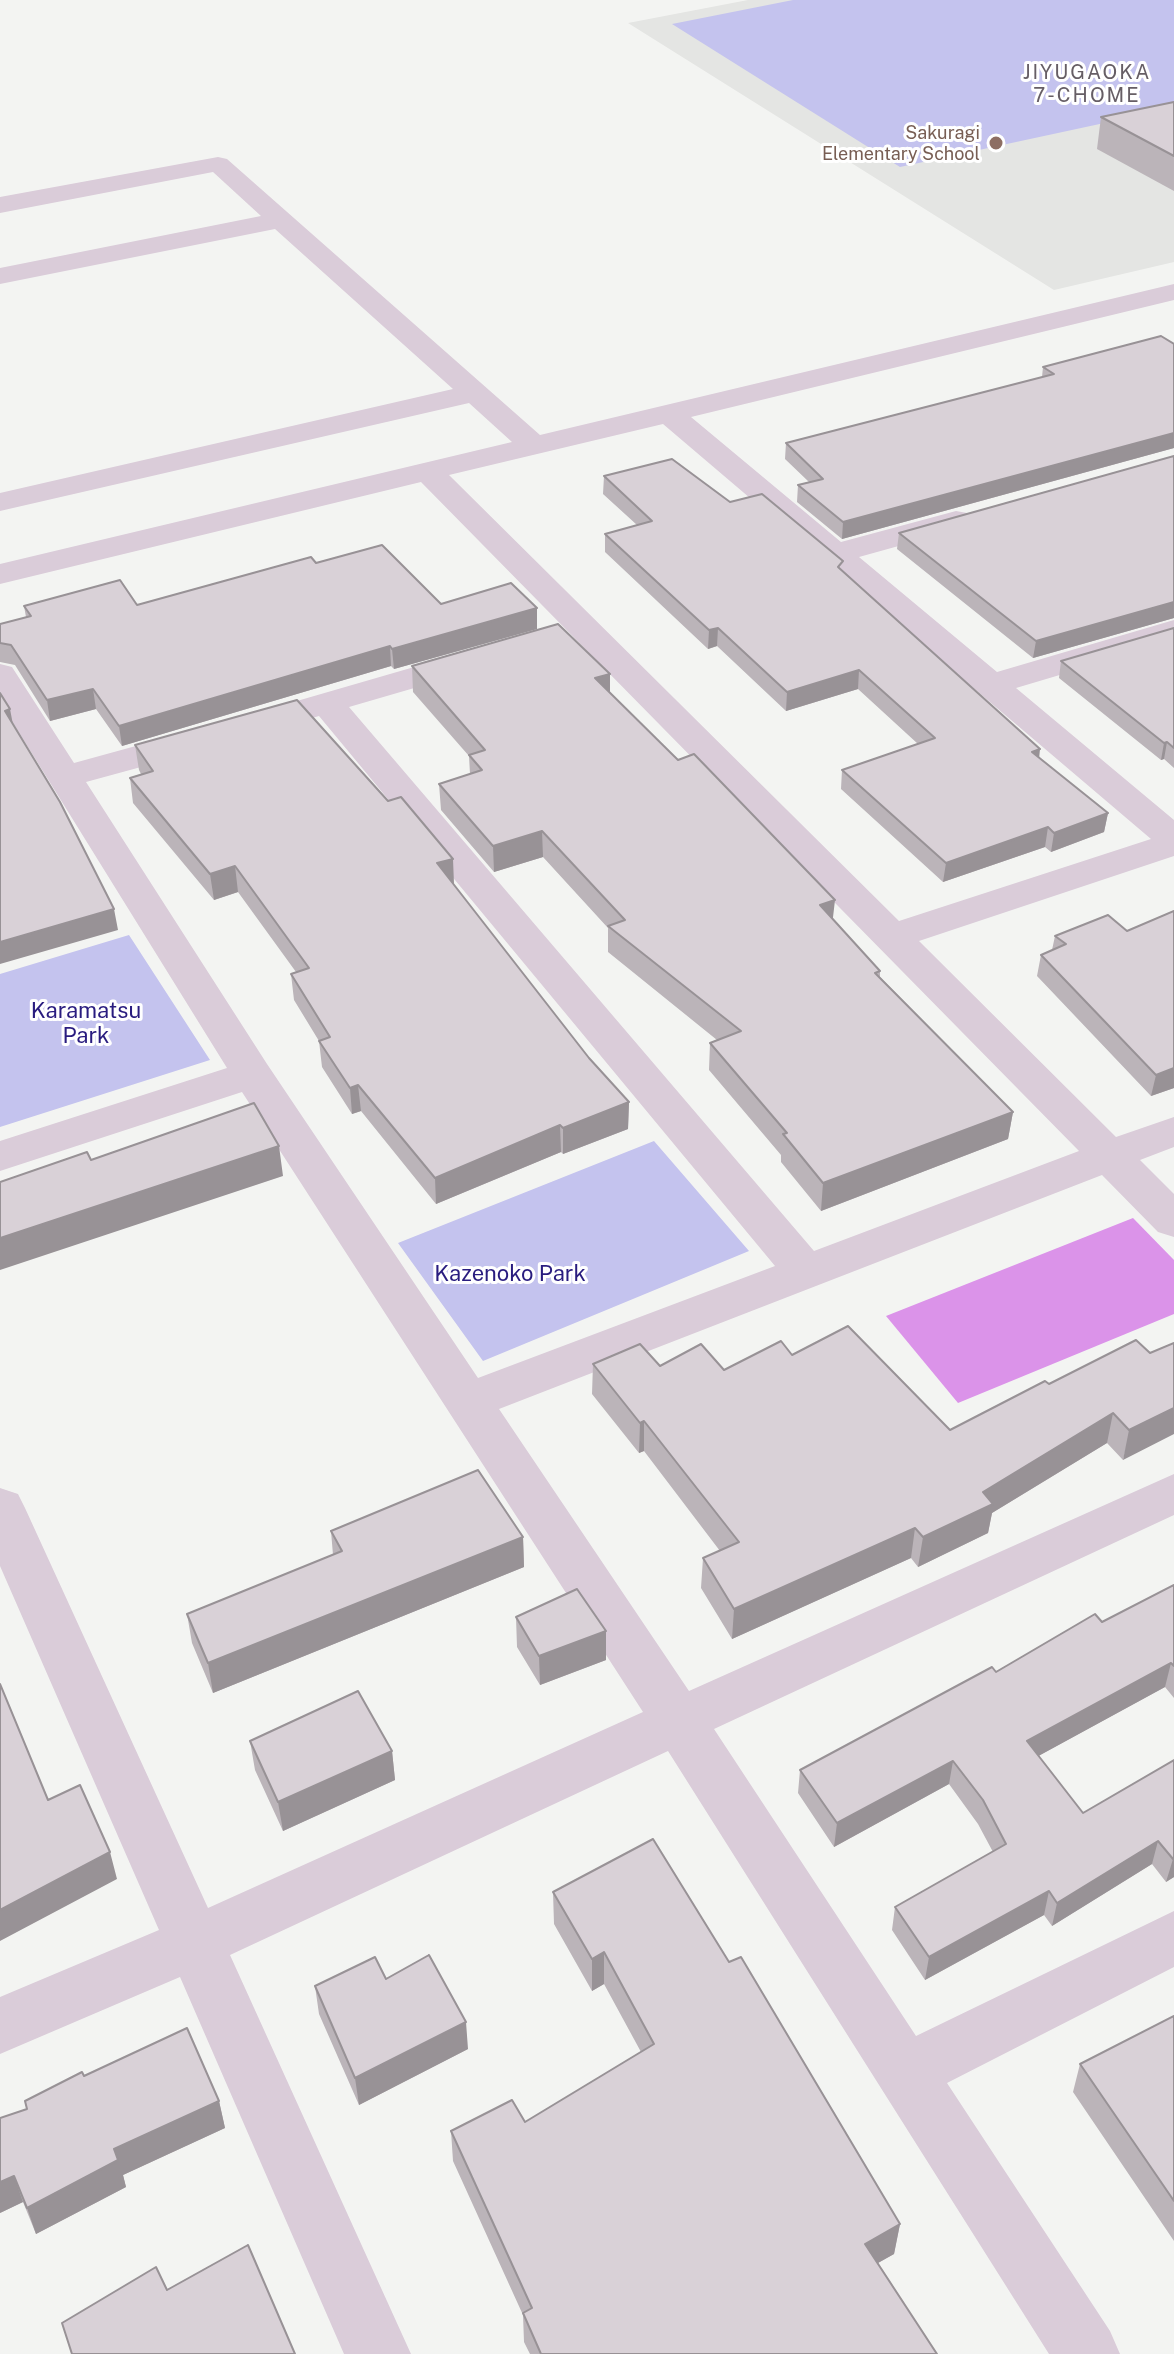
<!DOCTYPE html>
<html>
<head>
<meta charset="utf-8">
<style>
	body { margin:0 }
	canvas { display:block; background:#f3f4f2 }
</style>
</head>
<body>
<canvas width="1174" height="2354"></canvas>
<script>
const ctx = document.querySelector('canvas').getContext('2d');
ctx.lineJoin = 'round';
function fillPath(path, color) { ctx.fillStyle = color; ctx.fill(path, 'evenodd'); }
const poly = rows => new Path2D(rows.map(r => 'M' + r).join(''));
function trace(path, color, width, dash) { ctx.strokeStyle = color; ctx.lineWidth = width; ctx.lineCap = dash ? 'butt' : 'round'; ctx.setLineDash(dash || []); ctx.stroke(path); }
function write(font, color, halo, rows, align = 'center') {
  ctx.font = font + ' "Public Sans",sans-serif'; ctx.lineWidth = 6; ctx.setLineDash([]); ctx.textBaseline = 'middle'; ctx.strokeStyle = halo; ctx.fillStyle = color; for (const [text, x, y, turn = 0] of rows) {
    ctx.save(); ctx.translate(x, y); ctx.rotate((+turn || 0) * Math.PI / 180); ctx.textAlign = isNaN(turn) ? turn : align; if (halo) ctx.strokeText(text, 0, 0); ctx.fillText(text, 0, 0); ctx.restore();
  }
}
const education = poly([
	[748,0,1174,0,1174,262,1054,290,628,23]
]);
const green = poly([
	[793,0,1174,0,1174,108,900,167,672,24],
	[129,935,210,1060,0,1127,0,974],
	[654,1141,749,1251,483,1361,398,1243]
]);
const water = poly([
	[1133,1218,1174,1260,1174,1314,958,1403,886,1316]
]);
const minor = poly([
	[218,157,227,159,540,435,1174,284,1174,300,691,417,841,542,956,511,967,513,972,520,967,527,859,557,997,672,1174,620,1174,641,1016,688,1174,820,1174,856,919,941,1116,1137,1174,1117,1174,1147,1140,1160,1174,1194,1174,1237,1158,1232,1102,1175,499,1409,689,1691,1174,1474,1174,1515,714,1729,916,2036,1174,1911,1174,1967,947,2083,1110,2331,1120,2354,1049,2354,668,1751,230,1955,411,2354,344,2354,180,1977,0,2054,0,1997,159,1930,0,1566,0,1488,18,1494,25,1508,208,1908,643,1712,242,1092,0,1171,0,1141,227,1068,0,702,0,664,12,667,74,763,194,730,207,733,212,741,207,749,86,782,267,1064,478,1378,775,1266,319,716,302,721,290,717,284,710,290,703,459,654,471,651,483,654,488,661,483,668,349,707,814,1251,1079,1151,421,482,0,584,0,564,512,442,469,403,0,511,0,493,453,389,275,229,0,284,0,268,261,216,213,172,0,213,0,197,218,157],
	[663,424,824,561,1151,839,899,921,449,475,663,424]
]);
const wall = poly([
	[1174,102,1174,191,1097,149,1101,117],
	[1174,344,1174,448,842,539,797,502,798,485,809,482,785,459,786,443,1042,377,1043,367],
	[1174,456,1174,618,1033,658,897,549,899,533],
	[604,476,730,502,842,571,1039,758,1108,813,1104,832,1051,852,1045,847,943,882,841,789,842,770,918,744,858,689,786,711,717,646,708,649,605,552,605,534,637,525,603,494],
	[316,563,441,604,537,629,394,669,391,666,122,746,96,709,50,721,15,665,0,662,0,624,26,617,24,606,137,605],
	[1174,628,1174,768,1164,759,1161,760,1059,678,1061,661],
	[412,666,610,693,833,919,880,971,880,977,1013,1112,1008,1139,821,1211,781,1162,781,1155,709,1070,710,1043,717,1040,608,952,608,928,543,857,494,872,441,810,439,784,470,774,469,756,413,692],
	[135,745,454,884,453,884,589,1058,629,1102,628,1129,563,1154,561,1152,436,1204,361,1111,352,1114,322,1067,319,1041,294,1000,291,974,296,972,238,892,214,900,133,803,130,778,141,774,139,770],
	[1174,911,1174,1088,1151,1096,1037,976,1041,955,1052,950,1055,936,1127,931],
	[1150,1353,1123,1460,1107,1443,992,1513,988,1533,918,1567,911,1558,732,1639,701,1588,703,1558,720,1551,644,1451,639,1453,592,1394,593,1364,660,1366,724,1370,792,1355,950,1430,1049,1384],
	[331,1531,523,1537,524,1567,213,1693,192,1643,187,1614,333,1555],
	[1174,1585,1174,1698,1165,1687,1038,1756,1083,1813,1174,1760,1174,1877,1166,1882,1152,1864,1052,1926,1044,1915,925,1980,892,1930,895,1907,993,1852,978,1824,949,1784,834,1847,798,1793,800,1770,996,1672,1102,1622],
	[516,1617,606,1631,606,1660,540,1685,517,1647],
	[250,1741,392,1751,395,1780,283,1831,255,1770],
	[553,1892,729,1962,900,2224,894,2254,878,2263,937,2354,530,2354,524,2342,523,2315,453,2161,451,2131,525,2122,641,2052,604,1984,592,1991,554,1924],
	[386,1979,468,2049,359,2105,319,2014,315,1986],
	[1174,2016,1174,2241,1073,2092,1080,2064],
	[84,2076,219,2101,225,2128,123,2175,126,2187,36,2234,23,2202,0,2213,27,2109]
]);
const shadedWall = poly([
	[1174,433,1174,448,842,539,843,522],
	[1174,602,1174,618,1033,658,1036,641],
	[537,608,537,629,394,669,392,649],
	[718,628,717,646,708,649,709,630],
	[390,646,391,666,122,746,119,726],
	[859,670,858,689,786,711,787,692],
	[610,674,610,700,595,678],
	[93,689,96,709,50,721,47,700],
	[10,709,14,730,5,711],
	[1167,742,1164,759,1161,760,1164,743],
	[1040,749,1038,769,1032,752],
	[1108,813,1104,832,1051,852,1054,833],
	[1048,827,1045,847,943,882,946,863],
	[542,831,543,857,494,872,493,846],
	[453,859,454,884,438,889,437,863],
	[235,866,238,892,214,900,210,874],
	[835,900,832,926,820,905],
	[114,909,118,930,0,964,0,942],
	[1174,1068,1174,1088,1151,1096,1156,1075],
	[358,1085,361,1111,352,1114,350,1088],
	[629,1102,628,1129,563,1154,563,1128],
	[1013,1112,1008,1139,821,1211,823,1183],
	[560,1125,561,1152,436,1204,435,1178],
	[279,1146,283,1176,0,1270,0,1238],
	[1174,1408,1174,1434,1123,1460,1129,1430],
	[1113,1413,1107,1443,992,1513,988,1533,918,1567,923,1537,983,1492],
	[644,1421,644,1451,639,1453,640,1423],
	[915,1528,911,1558,732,1639,734,1609],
	[523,1537,524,1567,213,1693,208,1663],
	[606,1631,606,1660,540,1685,539,1656],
	[1171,1663,1165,1687,1022,1765,1027,1741],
	[392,1751,395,1780,283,1831,278,1802],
	[953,1761,949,1784,834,1847,837,1823],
	[1158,1841,1152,1864,1052,1926,1057,1903],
	[110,1852,117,1879,0,1941,0,1910],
	[1174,1858,1174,1877,1166,1882,1173,1859],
	[1049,1891,1044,1915,925,1980,929,1957],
	[604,1952,604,1984,592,1991,592,1959],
	[466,2022,468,2049,359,2105,355,2078],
	[219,2101,225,2128,123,2175,126,2187,36,2234,27,2208,114,2149],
	[14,2176,23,2202,0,2213,0,2182],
	[900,2224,894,2254,860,2273,865,2244]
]);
const building = poly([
	[1174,102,1174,156,1101,117,1174,102],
	[1161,336,1174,344,1174,433,843,522,798,485,823,479,786,443,1054,374,1043,367,1161,336],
	[1174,456,1174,602,1036,641,899,533,1174,456],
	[672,459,730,502,762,494,843,561,838,567,1040,749,1032,752,1108,813,1054,833,1048,827,946,863,842,770,935,738,859,670,787,692,718,628,709,630,605,534,652,521,604,476,672,459],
	[382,545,441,604,511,583,537,608,392,649,390,646,119,726,93,689,47,700,11,645,0,643,0,624,31,616,24,606,120,580,137,605,311,557,316,563,382,545],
	[558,624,610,674,595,678,678,760,694,754,835,900,820,905,880,971,875,973,1013,1112,823,1183,783,1134,787,1133,710,1043,741,1031,608,926,625,920,542,831,493,846,439,784,482,770,469,755,485,750,412,666,558,624],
	[1174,628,1174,748,1167,742,1164,743,1061,661,1174,628],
	[0,693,10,709,5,711,60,802,114,909,0,942,0,693],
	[297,700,388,801,401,797,453,859,437,863,589,1058,629,1102,563,1128,560,1125,435,1178,358,1085,350,1088,319,1041,330,1037,291,974,309,968,235,866,210,874,130,778,153,771,135,745,297,700],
	[1174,911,1174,1068,1156,1075,1041,955,1066,944,1055,936,1108,915,1127,931,1174,911],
	[254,1103,279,1146,0,1238,0,1182,87,1152,91,1160,254,1103],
	[848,1326,950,1430,1045,1381,1049,1384,1136,1340,1150,1353,1174,1343,1174,1408,1129,1430,1113,1413,983,1492,993,1504,923,1537,915,1528,734,1609,703,1558,739,1542,644,1421,640,1423,593,1364,640,1344,660,1366,701,1344,724,1370,781,1341,792,1355,848,1326],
	[478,1470,523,1537,208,1663,187,1614,342,1551,331,1531,478,1470],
	[1174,1585,1174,1666,1171,1663,1027,1741,1083,1813,1174,1760,1174,1858,1173,1859,1158,1841,1057,1903,1049,1891,929,1957,895,1907,1006,1844,983,1800,953,1761,837,1823,800,1770,992,1667,996,1672,1095,1614,1102,1622,1174,1585],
	[577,1589,606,1631,539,1656,516,1617,577,1589],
	[0,1684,48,1800,80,1785,110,1852,0,1910,0,1684],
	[358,1691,392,1751,278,1802,250,1741,358,1691],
	[653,1839,729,1962,741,1957,900,2224,865,2244,937,2354,541,2354,523,2313,532,2308,451,2131,512,2100,525,2122,654,2044,604,1952,592,1959,553,1892,653,1839],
	[429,1955,466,2022,355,2078,315,1986,375,1957,386,1979,429,1955],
	[1174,2016,1174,2201,1080,2064,1174,2016],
	[187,2028,219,2101,114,2149,118,2160,27,2208,14,2176,0,2182,0,2118,27,2109,25,2101,82,2072,84,2076,187,2028],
	[248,2245,295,2354,72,2354,62,2323,156,2267,167,2290,248,2245]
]);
const markers = [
	[996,143,8,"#8d6e63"]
];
const farEducationnames = [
	["Sakuragi",980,133],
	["Elementary School",980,154]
];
const farNeighbourhoodnames = [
	["JIYUGAOKA",1087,73],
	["7-CHOME",1087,96]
];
const parkNames = [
	["Karamatsu",86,1011],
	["Park",86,1036],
	["Kazenoko Park",510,1274]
];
fillPath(education, '#e4e5e3');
fillPath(green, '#c4c3ee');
fillPath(water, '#db93e9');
fillPath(minor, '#daccd9');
fillPath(wall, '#bbb4b9');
fillPath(shadedWall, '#989296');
fillPath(building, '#d9d1d7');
trace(building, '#989296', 2);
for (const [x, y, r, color] of markers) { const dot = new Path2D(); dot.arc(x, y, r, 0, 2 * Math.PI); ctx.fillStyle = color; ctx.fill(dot); trace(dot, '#fff', 3); }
write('18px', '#785e54', '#fff', farEducationnames, 'right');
ctx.letterSpacing = '2px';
write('20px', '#665e65', '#fff', farNeighbourhoodnames);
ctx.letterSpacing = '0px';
write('22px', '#291c7f', '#fff', parkNames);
</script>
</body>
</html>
